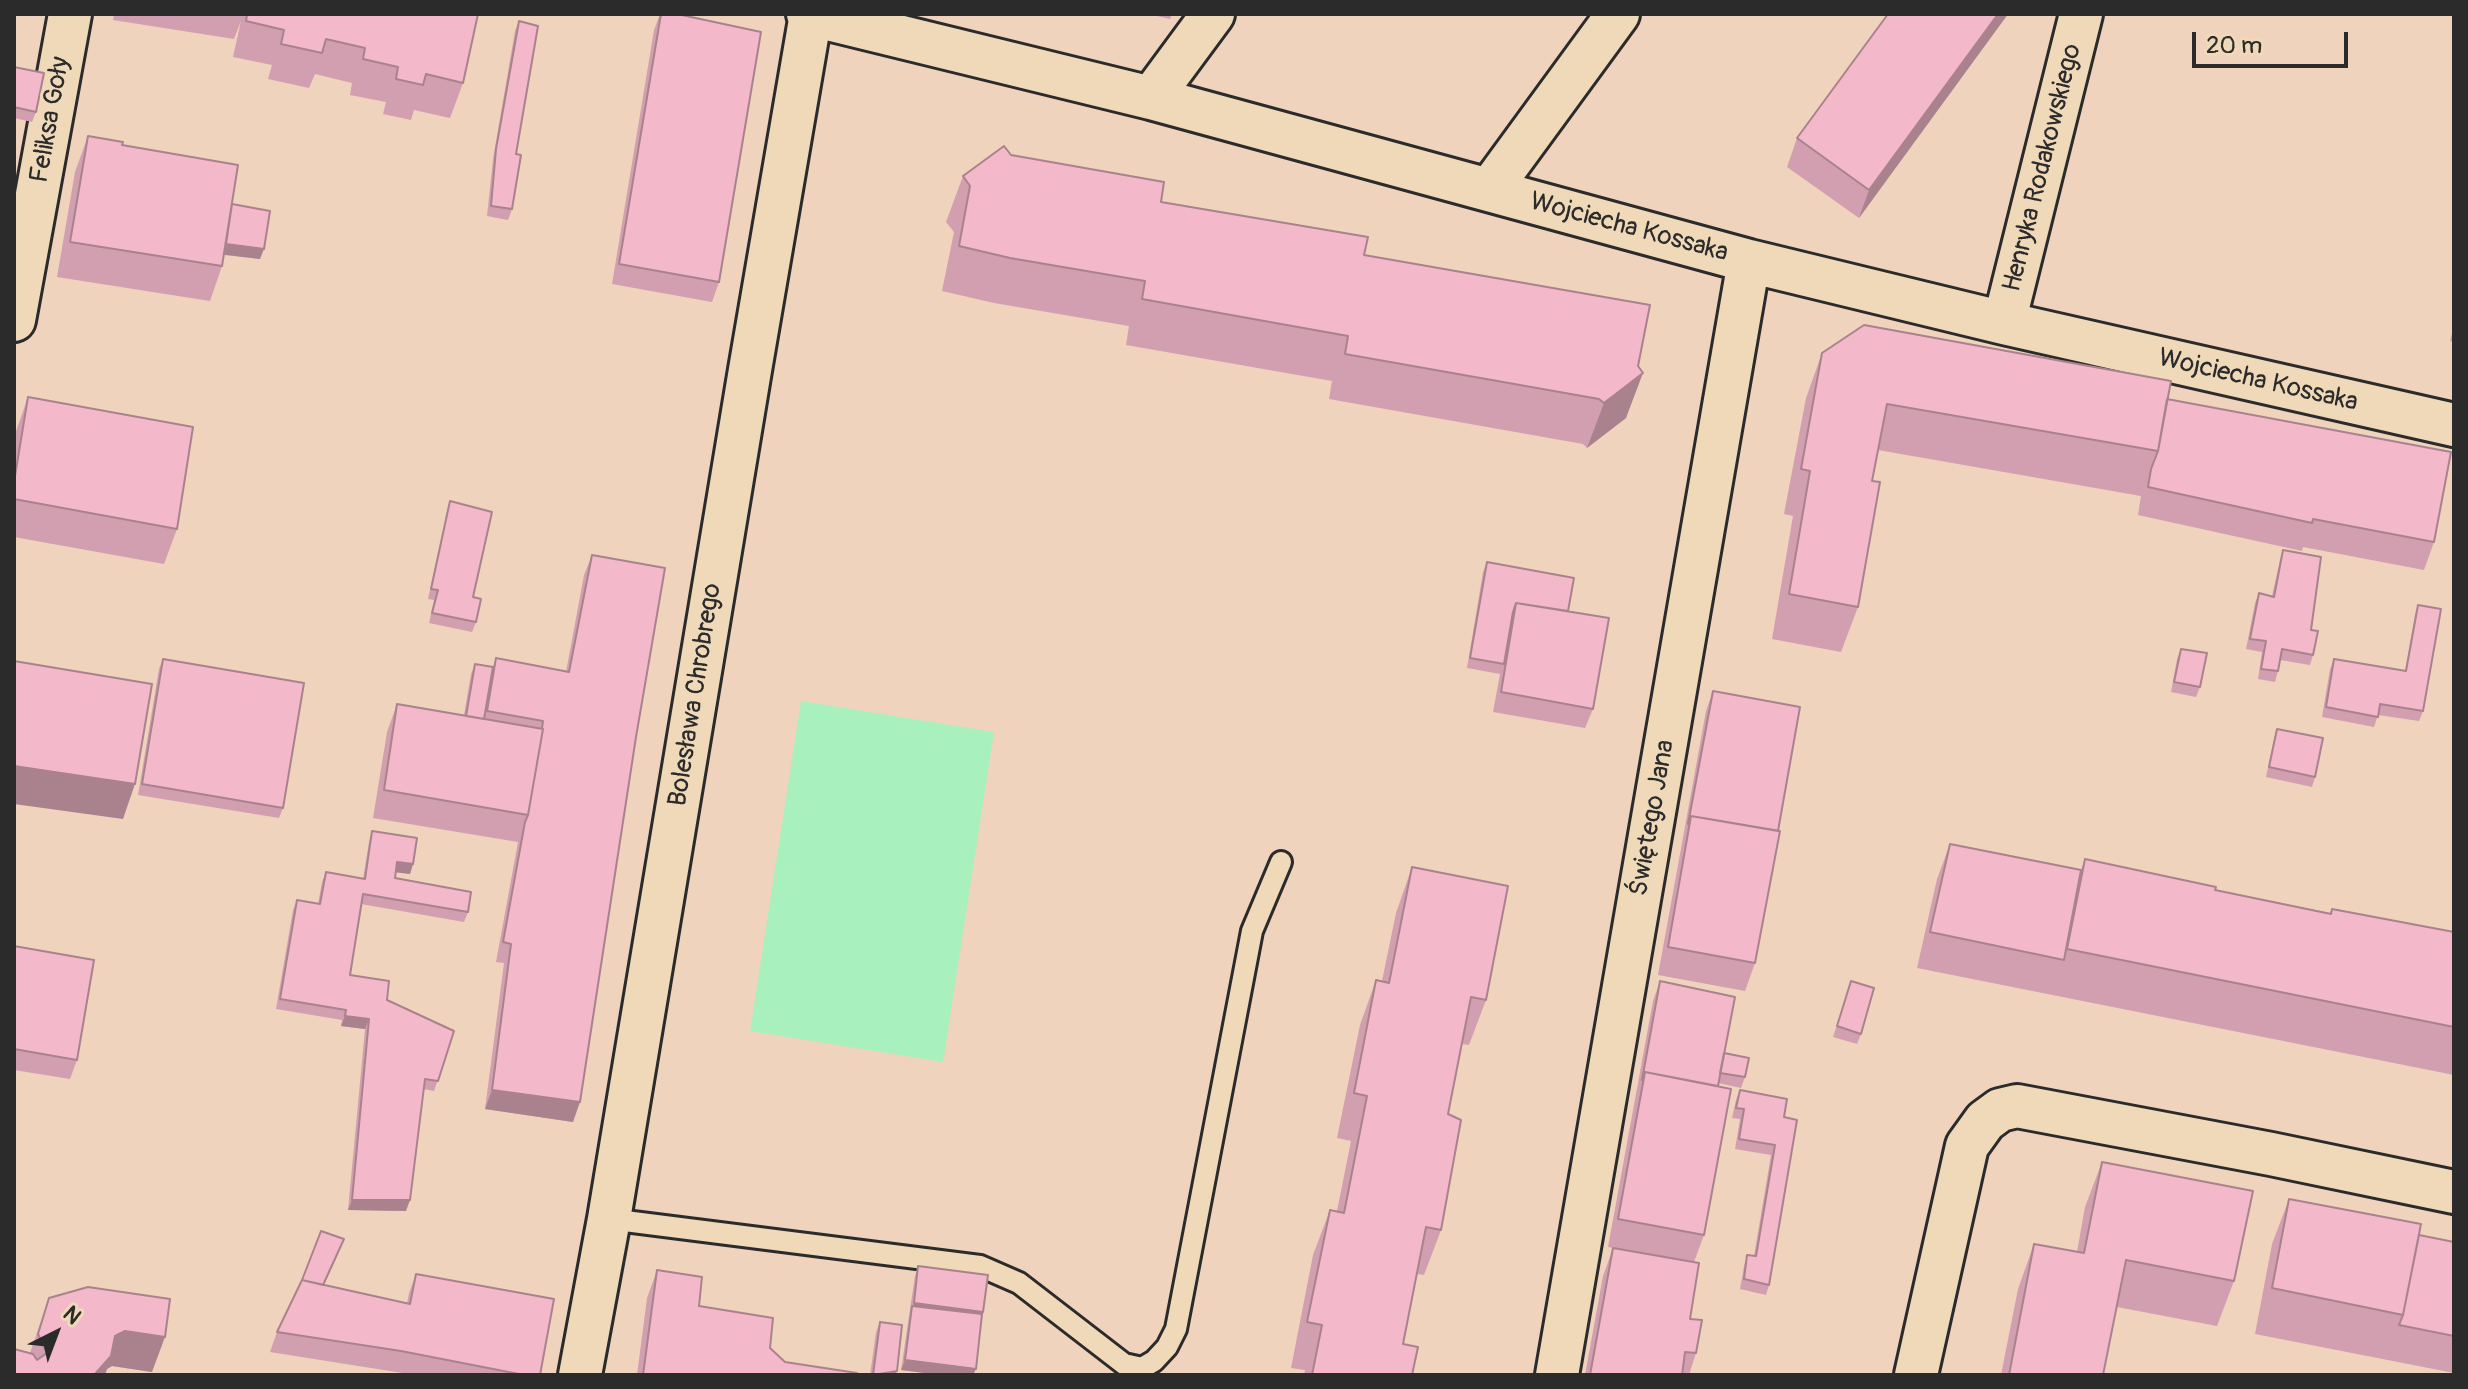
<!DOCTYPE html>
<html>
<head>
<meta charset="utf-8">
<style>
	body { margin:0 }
	#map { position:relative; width:2468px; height:1389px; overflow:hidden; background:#f0d3bc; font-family:Pangolin,sans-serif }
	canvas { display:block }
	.frame { position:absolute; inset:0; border:16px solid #2b2b2b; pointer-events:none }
	.north { position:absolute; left:16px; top:1293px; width:80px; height:80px; -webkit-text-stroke:6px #efd9b8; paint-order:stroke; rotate:42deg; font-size:22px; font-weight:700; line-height:32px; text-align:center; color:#2b2b2b }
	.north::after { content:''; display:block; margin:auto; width:28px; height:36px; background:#2b2b2b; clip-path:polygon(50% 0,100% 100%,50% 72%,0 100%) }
	.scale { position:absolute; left:2192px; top:32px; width:156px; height:36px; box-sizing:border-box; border:4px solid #2b2b2b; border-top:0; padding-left:10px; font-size:24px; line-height:28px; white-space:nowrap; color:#2b2b2b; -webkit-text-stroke:6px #efd9b8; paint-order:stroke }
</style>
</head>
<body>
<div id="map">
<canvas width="2468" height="1389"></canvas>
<div class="frame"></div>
<div class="north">N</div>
<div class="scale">20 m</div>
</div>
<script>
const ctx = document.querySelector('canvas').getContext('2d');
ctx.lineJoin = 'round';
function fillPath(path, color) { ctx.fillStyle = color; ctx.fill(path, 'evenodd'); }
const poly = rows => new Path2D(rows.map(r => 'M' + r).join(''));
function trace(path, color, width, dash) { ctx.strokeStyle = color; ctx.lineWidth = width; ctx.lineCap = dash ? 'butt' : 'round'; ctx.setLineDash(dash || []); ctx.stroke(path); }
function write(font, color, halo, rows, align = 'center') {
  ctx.font = font + ' Pangolin,sans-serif'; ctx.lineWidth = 6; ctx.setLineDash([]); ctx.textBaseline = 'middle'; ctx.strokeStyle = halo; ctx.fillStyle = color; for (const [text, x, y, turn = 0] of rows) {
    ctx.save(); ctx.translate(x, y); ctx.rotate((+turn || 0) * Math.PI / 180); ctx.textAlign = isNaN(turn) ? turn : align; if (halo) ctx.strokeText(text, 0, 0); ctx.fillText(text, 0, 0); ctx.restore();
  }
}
const green = poly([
	[801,701,994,732,943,1062,750,1031]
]);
const service = poly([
	[609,1219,980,1266,1019,1283,1124,1364,1142,1368,1154,1361,1167,1347,1176,1329,1252,931,1281,862]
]);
const minor = poly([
	[808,14,1151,98,1749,261,2004,323,2454,425],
	[1151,98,1213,14],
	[1490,189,1618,14],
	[14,320,70,14],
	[2004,323,2081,14],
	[580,1375,609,1219,750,370,811,14],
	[1557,1375,1749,261],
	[1916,1375,1967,1146,1985,1121,2000,1110,2017,1106,2271,1154,2454,1192]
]);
const wall = poly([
	[114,14,478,14,463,83,450,118,414,110,411,120,383,114,386,102,350,95,352,83,315,74,309,88,268,79,272,65,233,57,241,21,234,39,113,20],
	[660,14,677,14,719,282,712,302,612,284,654,30],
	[1148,14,1172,14,1170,19],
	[2008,14,1859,218,1787,167,1797,138],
	[519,21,512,209,508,220,487,216,493,159,515,31],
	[14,67,36,112,32,122,14,118],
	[88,136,122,145,232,204,260,259,224,255,222,266,210,301,57,277,75,172],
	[1011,155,1161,202,1364,255,1650,305,1626,418,1587,448,1583,444,1329,399,1332,381,1126,345,1129,326,994,303,942,291,954,232,946,222,963,176],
	[2454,326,2454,342,2450,341],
	[1822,353,2167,399,2434,542,2424,570,2303,547,2302,551,2138,515,2141,496,1878,450,1872,481,1858,607,1841,652,1772,639,1793,516,1784,514,1806,398],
	[28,397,177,529,164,564,14,537,14,437],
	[450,501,476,622,472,632,429,623,434,600,428,599,447,511],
	[2283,550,2311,630,2313,655,2310,665,2280,660,2278,671,2275,682,2258,679,2262,652,2246,649,2255,603,2259,593,2272,596,2280,560],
	[592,555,636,737,573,1122,485,1109,504,963,496,962,518,842,373,818,387,732,397,704,464,715,471,674,475,664,493,667,496,658,566,672,584,575],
	[1487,562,1568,611,1593,709,1585,728,1493,712,1500,674,1467,668,1483,572],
	[2418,605,2423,711,2419,721,2378,715,2374,727,2322,717,2330,669,2334,659,2405,671,2415,615],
	[2181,649,2200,687,2196,697,2171,692,2177,659],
	[163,659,283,808,279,818,138,795,159,669],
	[1713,691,1755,963,1745,991,1658,975,1706,711],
	[2277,729,2315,777,2312,787,2266,777,2274,739],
	[372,831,413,864,410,874,396,872,395,878,468,912,464,922,361,904,350,975,387,1000,454,1031,434,1091,423,1089,406,1211,348,1210,365,1029,341,1026,342,1020,276,1009,293,910,297,900,318,904,322,882,326,872,363,879,369,842],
	[1950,844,2081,870,2085,859,2215,890,2330,913,2332,909,2454,932,2454,1075,1917,968,1937,879],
	[1412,867,1486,1000,1469,1045,1462,1044,1448,1114,1441,1230,1424,1275,1417,1274,1403,1344,1412,1375,1304,1375,1305,1370,1291,1368,1313,1255,1330,1210,1337,1211,1351,1141,1337,1138,1360,1025,1376,980,1382,981,1396,913],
	[14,946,77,1060,70,1079,14,1070],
	[1660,981,1745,1077,1741,1088,1718,1083,1704,1235,1694,1262,1690,1319,1696,1353,1689,1375,1585,1375,1603,1276,1613,1248,1632,1251,1608,1247,1653,1001],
	[1851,981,1861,1034,1857,1044,1833,1037],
	[1740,1090,1784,1117,1769,1285,1766,1295,1740,1289,1744,1266,1747,1255,1754,1256,1771,1155,1735,1149,1740,1119,1732,1118,1736,1100],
	[2102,1162,2234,1281,2217,1326,2117,1307,2103,1375,2001,1375,2018,1289,2034,1244,2077,1252,2085,1207],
	[2289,1199,2419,1235,2454,1242,2454,1373,2255,1334,2272,1244],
	[340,1249,324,1285,407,1304,409,1293,416,1274,540,1375,415,1375,270,1352,277,1332],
	[918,1266,983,1312,973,1375,940,1375,901,1370,915,1276],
	[657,1270,699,1306,770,1348,785,1362,857,1375,637,1375,647,1298],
	[49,1298,152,1372,112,1366,107,1369,105,1375,14,1375,30,1353],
	[880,1322,897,1371,895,1375,870,1375,876,1332]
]);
const shadedWall = poly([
	[1998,14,2008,14,1859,218,1869,190],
	[223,244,264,249,260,259,219,254],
	[1643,373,1626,418,1587,448,1604,403],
	[14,766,135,784,123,819,14,804],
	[397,862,413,864,410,874,393,872],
	[345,1016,369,1019,365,1029,341,1026],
	[492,1090,580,1102,573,1122,485,1109],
	[352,1200,410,1200,406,1211,348,1210],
	[914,1303,983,1312,979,1322,912,1307],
	[125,1331,165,1337,152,1372,112,1366,107,1369,105,1375,94,1375,115,1336],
	[905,1360,976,1369,973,1375,940,1375,901,1370],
	[897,1371,895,1375,874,1375]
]);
const building = poly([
	[247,14,478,14,463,83,426,74,423,85,396,79,398,67,363,59,365,48,326,39,322,53,281,44,284,30,246,21,247,14],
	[661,14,677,14,761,32,719,282,619,264,661,14],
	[1888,14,1998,14,1869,190,1797,138,1888,14],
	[519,21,538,26,516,154,521,155,512,209,491,206,496,149,519,21],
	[14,67,44,73,36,112,14,107,14,67],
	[88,136,123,142,122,145,238,165,222,266,70,242,88,136],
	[1004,146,1011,155,1164,182,1161,202,1368,237,1364,255,1650,305,1638,366,1643,373,1604,403,1599,399,1345,354,1348,336,1142,299,1145,281,1010,258,959,246,970,186,963,176,1004,146],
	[232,204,270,211,264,249,226,244,232,204],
	[1864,325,2171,381,2158,451,1887,404,1872,481,1880,482,1858,607,1789,594,1810,471,1801,469,1822,353,1864,325],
	[28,397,193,427,177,529,14,499,14,482,28,397],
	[2167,399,2451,452,2434,542,2313,519,2312,523,2148,487,2151,469,2158,451,2167,399],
	[450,501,492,512,473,597,481,599,476,622,432,613,438,590,431,589,450,501],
	[2283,550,2321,557,2311,630,2318,631,2313,655,2282,649,2278,671,2261,669,2266,641,2250,639,2259,593,2274,597,2283,550],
	[592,555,665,568,636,737,580,1102,492,1090,511,944,503,942,525,822,528,815,543,729,542,728,543,721,487,711,496,658,569,672,592,555],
	[1487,562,1574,578,1568,611,1516,603,1513,612,1504,664,1470,658,1487,562],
	[1516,603,1609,618,1593,709,1501,692,1516,603],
	[2418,605,2441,609,2423,711,2380,704,2378,717,2326,707,2334,659,2406,671,2418,605],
	[2181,649,2207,653,2200,687,2174,682,2181,649],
	[163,659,304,683,283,808,142,784,163,659],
	[14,661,152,684,135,784,14,766,14,661],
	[475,664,493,667,484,719,466,716,475,664],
	[1713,691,1800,707,1778,831,1691,816,1688,824,1713,691],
	[397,704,543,729,528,815,384,790,397,704],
	[2277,729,2323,738,2315,777,2269,767,2277,729],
	[1691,816,1780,831,1755,963,1668,947,1691,816],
	[372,831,417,838,413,864,397,862,395,878,471,892,468,912,363,894,350,975,389,981,387,1000,454,1031,438,1081,425,1079,410,1200,352,1200,369,1019,345,1016,346,1010,280,999,297,900,320,904,326,872,365,879,372,831],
	[1950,844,2081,870,2064,960,1930,932,1950,844],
	[2085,859,2216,887,2215,890,2331,914,2332,909,2454,932,2454,1027,2067,949,2085,859],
	[1412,867,1508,886,1486,1000,1471,997,1448,1114,1461,1120,1441,1230,1426,1227,1403,1344,1418,1347,1412,1375,1312,1375,1322,1325,1307,1322,1330,1210,1344,1213,1367,1096,1354,1093,1376,980,1389,983,1412,867],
	[14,946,94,960,77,1060,14,1049,14,946],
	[1660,981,1735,997,1718,1086,1645,1072,1642,1080,1660,981],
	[1851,981,1874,988,1861,1034,1837,1026,1851,981],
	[1724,1053,1749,1058,1745,1077,1720,1073,1724,1053],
	[1645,1072,1731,1089,1704,1235,1618,1219,1645,1072],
	[1740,1090,1787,1099,1784,1117,1797,1120,1769,1285,1744,1279,1747,1255,1756,1256,1775,1145,1739,1139,1744,1109,1736,1108,1740,1090],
	[2102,1162,2253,1191,2234,1281,2126,1260,2103,1375,2009,1375,2034,1244,2084,1253,2102,1162],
	[2289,1199,2421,1224,2403,1315,2272,1288,2289,1199],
	[321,1231,344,1239,323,1285,302,1280,321,1231],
	[2419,1235,2454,1242,2454,1336,2399,1325,2403,1315,2419,1235],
	[1613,1248,1699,1263,1690,1319,1702,1320,1696,1353,1685,1352,1682,1375,1590,1375,1613,1248],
	[918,1266,988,1275,983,1312,914,1303,918,1266],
	[657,1270,702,1277,699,1306,773,1318,770,1348,785,1362,857,1373,857,1375,643,1375,657,1270],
	[416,1274,554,1299,540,1375,524,1375,401,1351,277,1332,302,1280,410,1304,416,1274],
	[88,1287,170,1299,165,1337,125,1331,115,1336,111,1356,95,1374,96,1375,14,1375,14,1349,33,1354,37,1360,47,1353,38,1334,49,1298,88,1287],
	[912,1306,982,1314,976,1369,905,1360,912,1306],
	[880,1322,902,1325,897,1371,873,1375,880,1322]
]);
const streetNames = [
	["Feliksa Goły",51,120,-80],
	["Henryka Rodakowskiego",2043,168,-76],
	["Wojciecha Kossaka",1629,228,15],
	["Wojciecha Kossaka",2258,381,13],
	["Bolesława Chrobrego",696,695,-81],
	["Świętego Jana",1653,818,-80]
];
fillPath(green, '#a8f1be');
trace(service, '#2b2b2b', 26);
trace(minor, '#2b2b2b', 48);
trace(service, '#efd9b8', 20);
trace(minor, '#efd9b8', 42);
fillPath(wall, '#d19faf');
fillPath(shadedWall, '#aa828e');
fillPath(building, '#f3b9cb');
trace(building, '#aa828e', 2);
write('26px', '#2b2b2b', '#efd9b8', streetNames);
</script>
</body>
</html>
